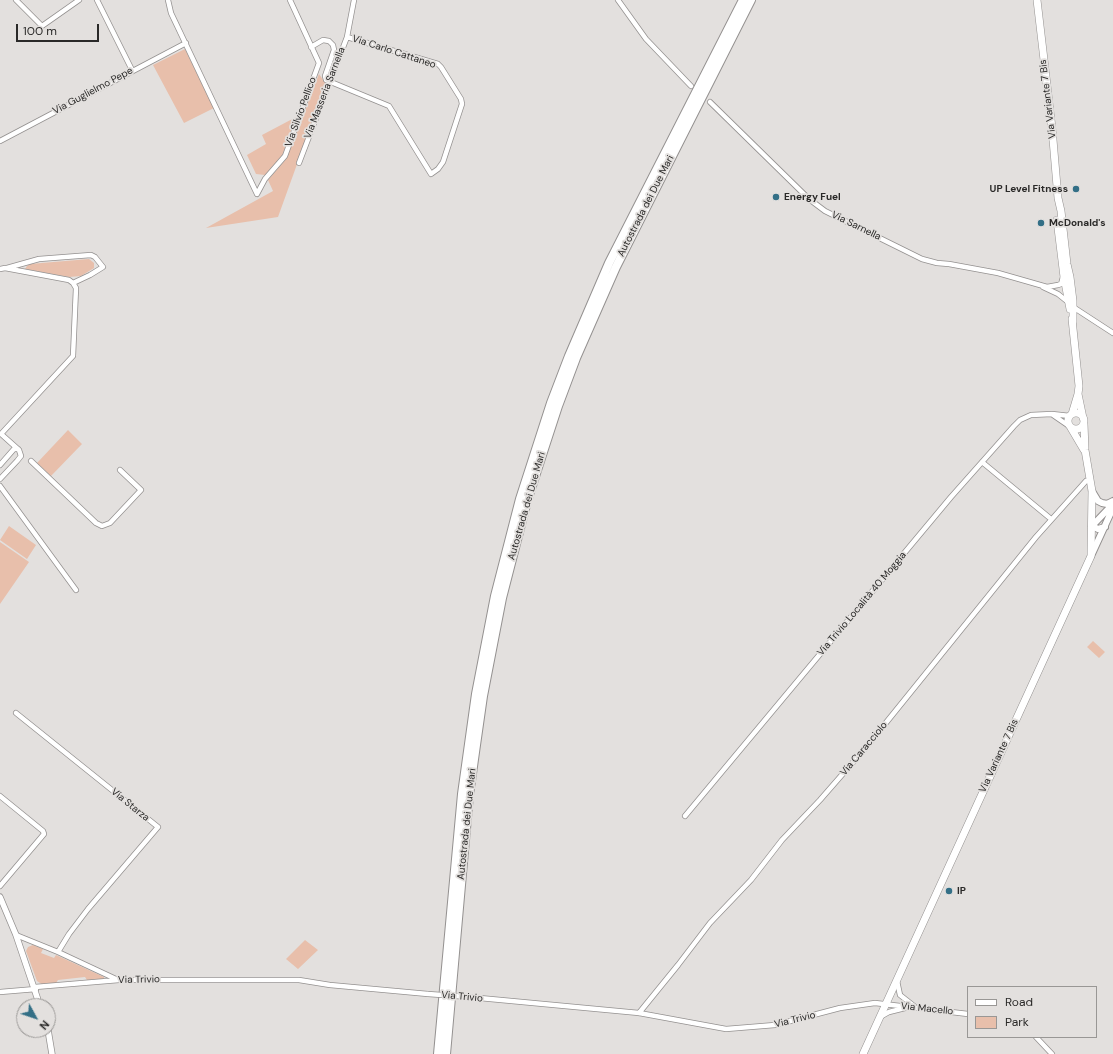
<!DOCTYPE html>
<html>
<head>
<meta charset="utf-8">
<style>
	body { margin:0 }
	#map { position:relative; width:1113px; height:1054px; overflow:hidden; background:#e3e0de; font-family:"DM Sans",sans-serif }
	canvas { display:block }
	.legend { position:absolute; left:967px; top:986px; width:130px; height:52px; box-sizing:border-box; background:#e3e0de; border:1px solid #999795; margin:0; padding:5px 7px; list-style:none; font-size:12px; color:#2a2928 }
	.legend li { display:flex; align-items:center; gap:8px; height:20px }
	.legend b { width:20px; border:1px solid #999795 }
	.north { position:absolute; left:16px; top:998px; width:40px; height:40px; box-sizing:border-box; background:#e3e0de; border:1px solid #999795; border-radius:50%; rotate:130deg; font-size:11px; font-weight:700; line-height:16px; text-align:center; color:#2a2928 }
	.north::after { content:''; display:block; margin:auto; width:14px; height:18px; background:#336f86; clip-path:polygon(50% 0,100% 100%,50% 72%,0 100%) }
	.scale { position:absolute; left:16px; top:24px; width:83px; height:18px; box-sizing:border-box; border:2px solid #2a2928; border-top:0; padding-left:5px; font-size:12px; line-height:14px; white-space:nowrap; color:#2a2928; -webkit-text-stroke:3px #e3e0de; paint-order:stroke }
</style>
</head>
<body>
<div id="map">
<canvas width="1113" height="1054"></canvas>
<ul class="legend">
<li><b style="height:5px;background:#fff"></b>Road</li>
<li><b style="height:11px;background:#e8bfab"></b>Park</li>
</ul>
<div class="north">N</div>
<div class="scale">100 m</div>
</div>
<script>
const ctx = document.querySelector('canvas').getContext('2d');
ctx.lineJoin = 'round';
function fillPath(path, color) { ctx.fillStyle = color; ctx.fill(path, 'evenodd'); }
const poly = rows => new Path2D(rows.map(r => 'M' + r).join(''));
function trace(path, color, width, dash) { ctx.strokeStyle = color; ctx.lineWidth = width; ctx.lineCap = dash ? 'butt' : 'round'; ctx.setLineDash(dash || []); ctx.stroke(path); }
function write(font, color, halo, rows, align = 'center') {
  ctx.font = font + ' "DM Sans",sans-serif'; ctx.lineWidth = 3.5; ctx.setLineDash([]); ctx.textBaseline = 'middle'; ctx.strokeStyle = halo; ctx.fillStyle = color; for (const [text, x, y, turn = 0] of rows) {
    ctx.save(); ctx.translate(x, y); ctx.rotate((+turn || 0) * Math.PI / 180); ctx.textAlign = isNaN(turn) ? turn : align; if (halo) ctx.strokeText(text, 0, 0); ctx.fillText(text, 0, 0); ctx.restore();
  }
}
const green = poly([
	[185,49,214,108,184,123,153,65],
	[319,74,326,84,278,217,206,228,273,191,268,180,286,159],
	[298,116,282,156,265,175,256,174,247,155,266,144,262,135],
	[89,259,94,263,94,268,81,276,69,277,25,269,27,266,30,264],
	[68,430,82,444,51,476,37,463],
	[9,526,36,545,27,559,0,540],
	[0,542,29,562,0,604],
	[1093,641,1105,652,1099,658,1087,647],
	[305,940,318,950,298,969,286,959],
	[33,945,43,949,41,953,54,958,56,955,104,977,104,979,87,980,85,977,58,980,56,983,43,985,37,981,26,951,28,947]
]);
const minor = poly([
	[16,0,42,26,79,0],
	[97,0,132,70],
	[168,0,171,13,257,194],
	[618,0,646,39,691,86],
	[311,47,323,40,329,41,333,45,334,50,325,76,326,80,389,106,431,174,438,169,443,162,462,104,461,99,441,67,438,64,347,37],
	[710,102,809,199,825,211,922,259,937,263,949,264,998,273,1047,287,1058,285,1061,284,1063,277],
	[0,141,186,43],
	[299,163,347,37,354,0],
	[257,194,265,179,285,156,319,63,290,0],
	[7,268,39,259,91,255,95,257,103,267,90,275,73,283],
	[0,269,5,268,69,280,73,283,76,288,73,356,1,434,19,450],
	[1043,287,1058,294,1068,302],
	[1073,307,1113,333],
	[1053,415,1069,426],
	[31,461,96,523,102,526,110,523,141,490,120,470],
	[982,462,1051,519],
	[0,465,14,449,18,449],
	[0,479,17,461,21,456,19,450],
	[0,486,76,590],
	[16,713,158,827,88,909,69,934,58,952],
	[0,796,43,831,44,834,0,886],
	[685,816,951,497,1014,426,1020,420,1031,415,1052,414,1070,416],
	[16,935,58,952,118,980],
	[897,981,900,995,914,1006],
	[35,987,119,980,299,980,330,985,428,994],
	[0,992,36,989],
	[469,997,639,1013,726,1029,775,1025,840,1008,875,1003,968,1014],
	[639,1013,678,965,710,923,751,880,782,840,820,800,868,745,1036,537,1086,481],
	[880,1017,889,1012,905,1008],
	[1036,1037,1052,1054]
]);
const tertiary = poly([
	[0,897,16,935,40,1006],
	[48,1030,52,1054]
]);
const secondary = poly([
	[1092,491,1098,501,1102,503,1107,504,1113,501],
	[1105,527,1098,529,1092,526,1113,504],
	[1091,556,1113,508]
]);
const primary = poly([
	[1037,0,1052,128,1058,198,1061,211,1067,264,1070,277,1073,301,1073,322],
	[1057,220,1064,277,1070,309],
	[1078,394,1083,418],
	'1068 421a8 8 0 1 1 16 0a8 8 0 1 1-16 0Z',
	[1072,414,1078,394,1079,386,1072,319],
	[1071,428,1084,450],
	[863,1054,1091,556,1092,491,1085,450,1084,424]
]);
const motorway = poly([
	[438,1054,462,794,476,694,495,596,520,499,551,403,569,356,609,263,743,0],
	[446,1054,469,795,476,745,483,696,502,598,527,501,558,406,576,358,616,267,751,0]
]);
const minorBridge = poly([
	[428,994,469,997]
]);
const markers = [
	[1076,189,4,"#336f86"],
	[776,197,4,"#336f86"],
	[1041,223,4,"#336f86"],
	[949,891,4,"#336f86"]
];
const streetNames = [
	["Via Carlo Cattaneo",394,52,18],
	["Via Guglielmo Pepe",93,91,-28],
	["Via Masseria Sarnella",325,93,-69],
	["Via Variante 7 Bis",1048,99,-97],
	["Via Silvio Pellico",301,112,-70],
	["Autostrada dei Due Mari",646,206,-63],
	["Via Sarnella",856,226,26],
	["Autostrada dei Due Mari",527,506,-74],
	["Via Trivio Località 40 Moggia",862,604,-50],
	["Via Caracciolo",864,749,-50],
	["Via Variante 7 Bis",999,756,-65],
	["Via Starza",130,805,39],
	["Autostrada dei Due Mari",467,824,-84],
	["Via Trivio",139,980,-1],
	["Via Trivio",462,997,5],
	["Via Macello",927,1009,6],
	["Via Trivio",795,1020,-14]
];
const poiNames = [
	["UP Level Fitness",1068,189,"right"],
	["Energy Fuel",784,197],
	["McDonald's",1049,223],
	["IP",957,891]
];
fillPath(green, '#e8bfab');
trace(minor, '#949190', 6);
trace(tertiary, '#949190', 7);
trace(secondary, '#949190', 8);
trace(primary, '#949190', 8);
trace(motorway, '#949190', 10);
trace(minor, '#fff', 4.5);
trace(tertiary, '#fff', 5.5);
trace(secondary, '#fff', 6);
trace(primary, '#fff', 7);
trace(motorway, '#fff', 8);
trace(minorBridge, '#949190', 6, []);
trace(minorBridge, '#fff', 4.5);
for (const [x, y, r, color] of markers) { const dot = new Path2D(); dot.arc(x, y, r, 0, 2 * Math.PI); ctx.fillStyle = color; ctx.fill(dot); trace(dot, '#e3e0de', 1.5); }
write('10px', '#2a2928', '#e3e0de', streetNames);
write('bold 10px', '#2a2928', '#e3e0de', poiNames, 'left');
</script>
</body>
</html>
